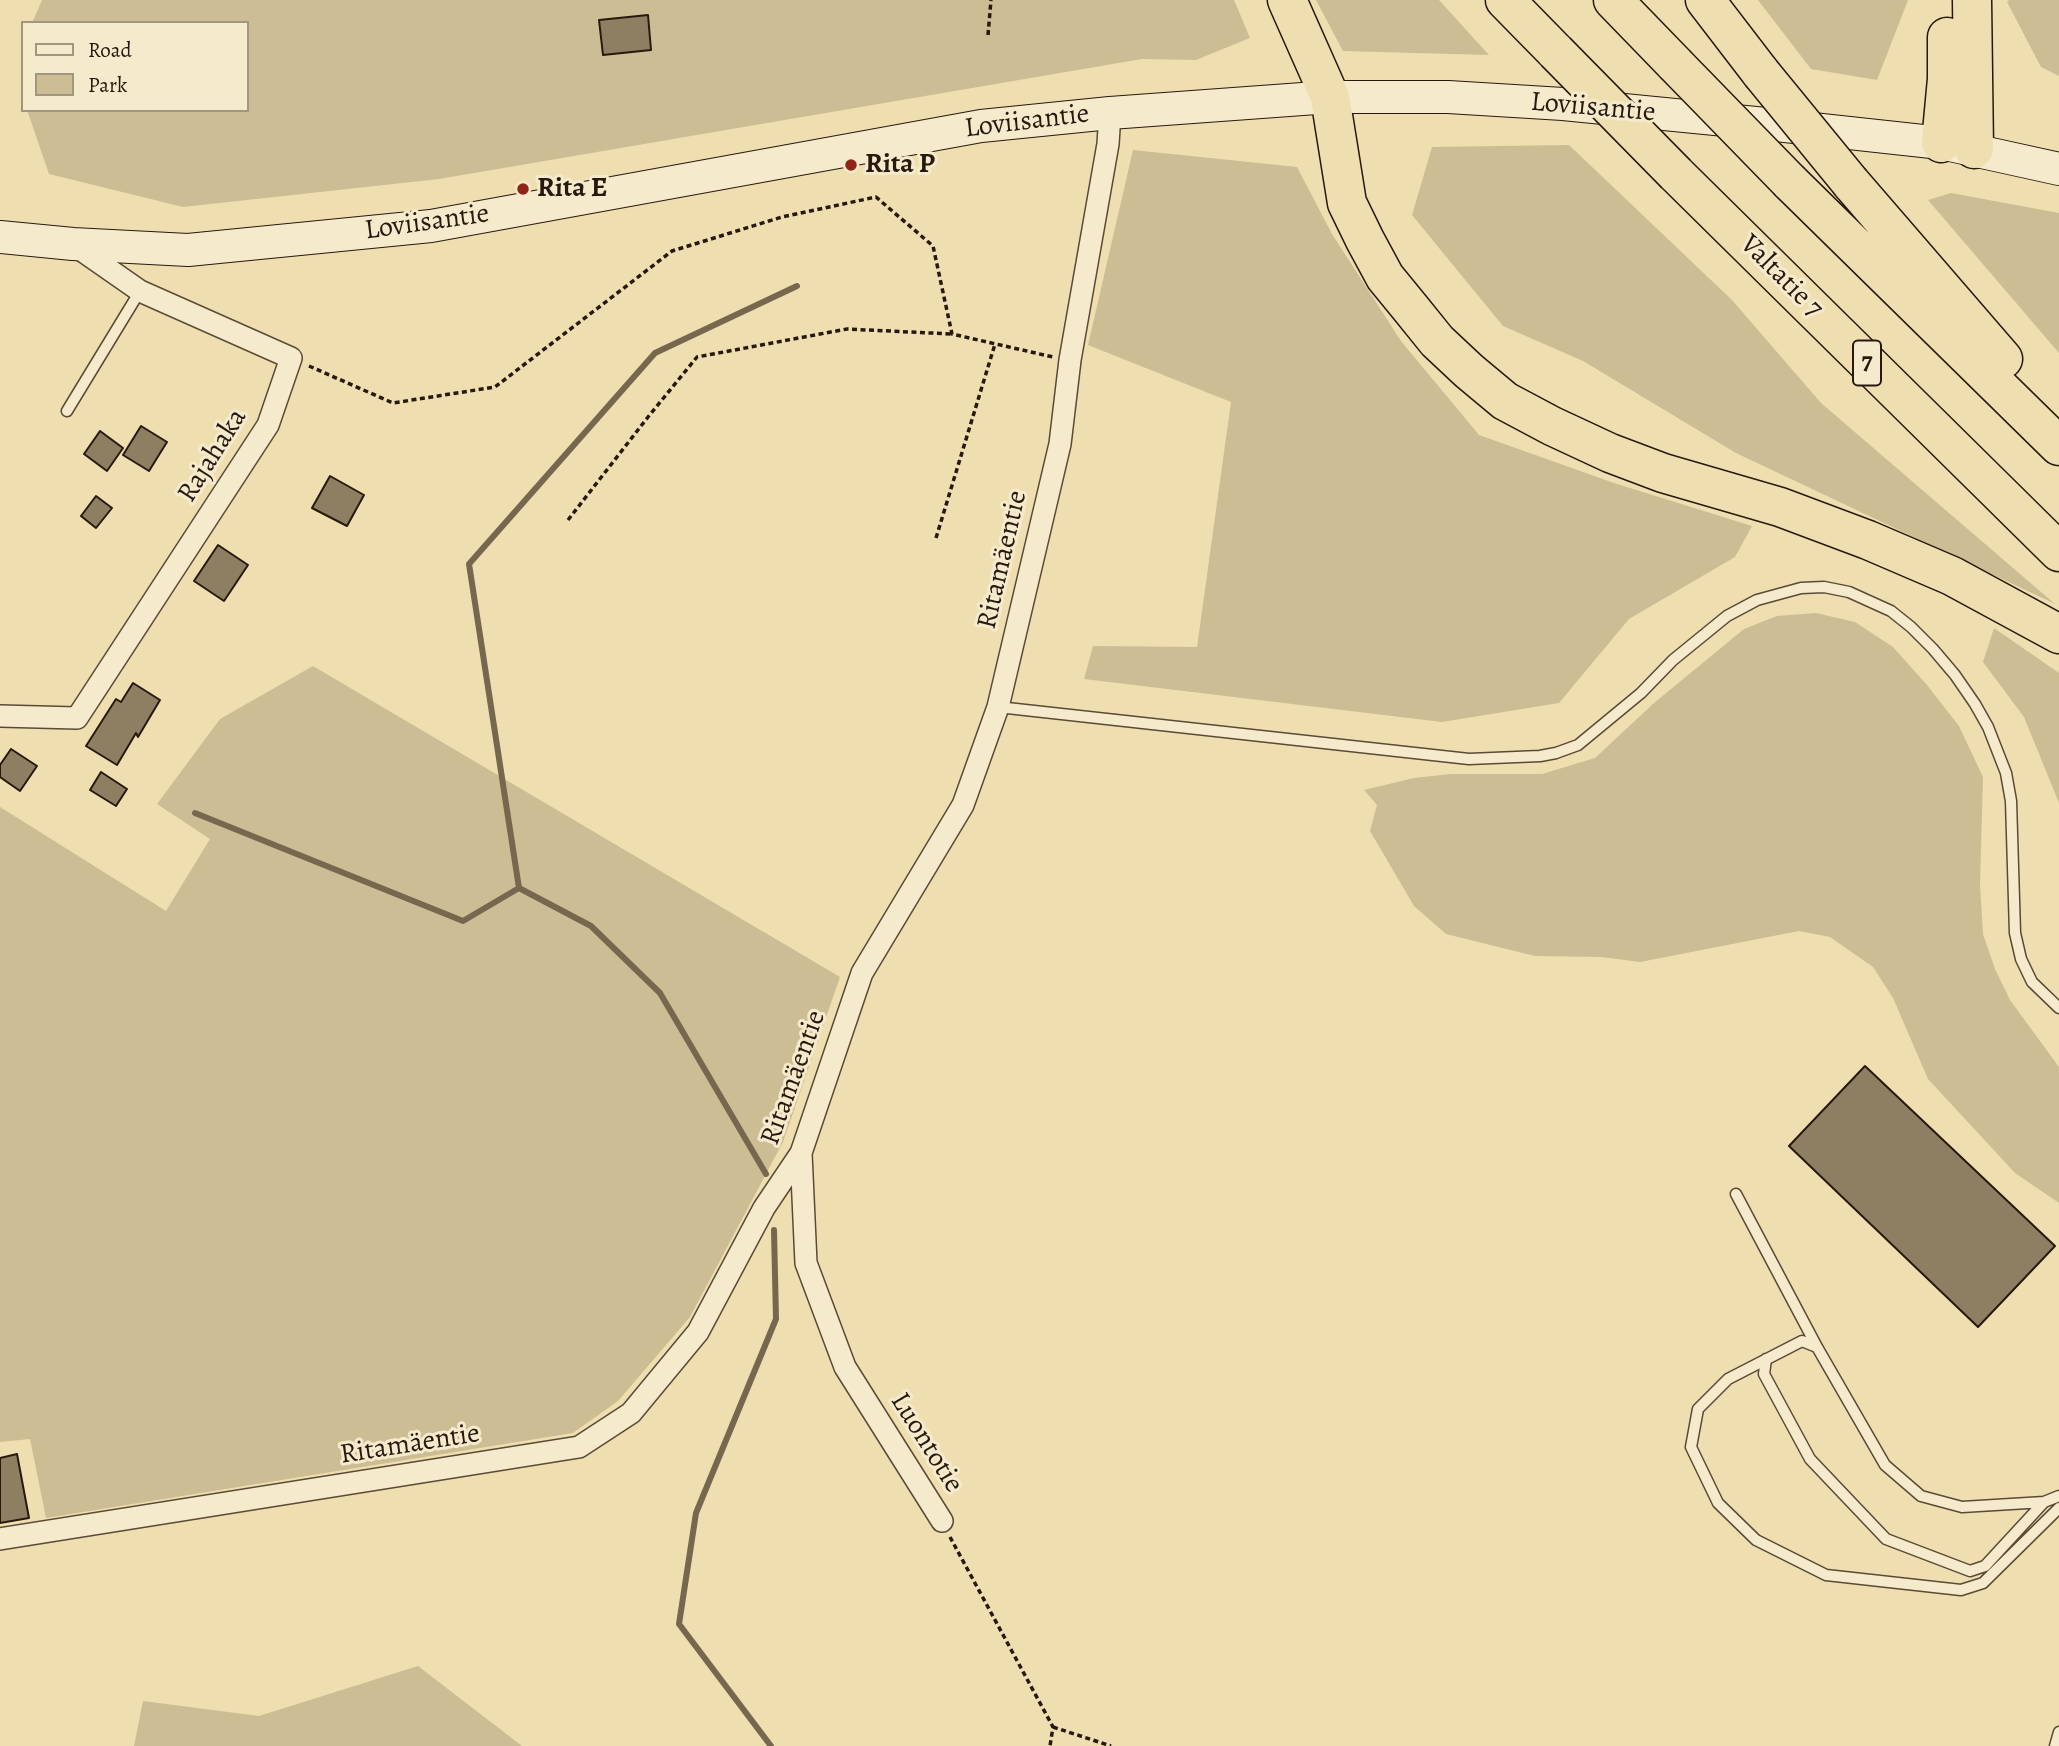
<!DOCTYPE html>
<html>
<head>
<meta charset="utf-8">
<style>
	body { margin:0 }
	#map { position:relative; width:2059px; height:1746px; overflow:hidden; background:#efdeb0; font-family:Alegreya,serif }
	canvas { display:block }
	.legend { position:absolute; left:21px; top:21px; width:228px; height:91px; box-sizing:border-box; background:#f5eacc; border:2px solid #a39680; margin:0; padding:9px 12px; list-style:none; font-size:21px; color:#28190e }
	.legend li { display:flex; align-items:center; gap:14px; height:35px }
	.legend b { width:35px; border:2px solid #a39680 }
</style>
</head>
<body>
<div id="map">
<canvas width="2059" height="1746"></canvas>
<ul class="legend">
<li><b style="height:9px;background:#f5eacc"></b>Road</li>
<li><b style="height:19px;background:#cdbd94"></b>Park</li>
</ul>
</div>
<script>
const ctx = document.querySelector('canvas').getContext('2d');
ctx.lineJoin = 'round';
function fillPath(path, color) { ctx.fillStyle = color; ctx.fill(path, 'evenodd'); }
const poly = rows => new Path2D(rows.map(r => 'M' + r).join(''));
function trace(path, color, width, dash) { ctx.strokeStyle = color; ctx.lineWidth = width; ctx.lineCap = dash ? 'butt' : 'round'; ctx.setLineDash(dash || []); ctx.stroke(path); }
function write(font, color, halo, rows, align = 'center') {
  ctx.font = font + ' Alegreya,serif'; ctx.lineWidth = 6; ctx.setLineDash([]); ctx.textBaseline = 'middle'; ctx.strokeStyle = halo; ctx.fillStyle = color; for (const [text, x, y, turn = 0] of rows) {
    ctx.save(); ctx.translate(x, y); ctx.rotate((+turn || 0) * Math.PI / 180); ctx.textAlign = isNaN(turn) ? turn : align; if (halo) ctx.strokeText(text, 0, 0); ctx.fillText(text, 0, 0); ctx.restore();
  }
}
const green = poly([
	[42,0,1234,0,1250,38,1196,60,1142,59,439,179,183,207,49,174,27,110,247,110,247,23,32,23],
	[1316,0,1439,0,1489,55,1343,51],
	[1758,0,1908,0,1877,80,1811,69],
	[2009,0,2059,0,2059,76,2041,67,2007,2],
	[1569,145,1732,300,1821,403,2055,604,1736,453,1583,361,1503,326,1412,215,1432,147],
	[1133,150,1297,167,1332,234,1401,341,1479,435,1614,483,1752,526,1735,557,1629,619,1559,703,1442,722,1084,679,1093,646,1197,647,1231,402,1088,345],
	[1951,193,2059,213,2059,353,1928,200],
	[1816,613,1855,622,1893,647,1927,685,1959,726,1983,777,1980,884,1983,934,1995,969,2010,1000,2059,1067,2059,1203,2015,1173,1928,1079,1893,998,1873,967,1830,937,1799,931,1640,962,1601,957,1535,956,1446,934,1414,906,1370,831,1377,805,1364,790,1414,778,1451,774,1542,774,1595,758,1654,703,1744,629,1777,616],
	[1994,628,2059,673,2059,803,2024,717,1983,662],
	[313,666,840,977,783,1142,690,1317,618,1401,573,1433,46,1518,30,1439,0,1442,0,807,166,911,210,839,157,804,220,719],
	[418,1666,522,1746,134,1746,143,1701,259,1716]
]);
const stream = poly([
	[195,813,463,921,519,888,591,926,660,993,766,1174],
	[519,888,469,564,655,353,797,286],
	[771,1746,679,1624,696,1513,776,1319,774,1230]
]);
const building = poly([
	[648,15,651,50,603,55,599,20,648,15],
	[141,426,167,442,149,471,123,455,141,426],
	[100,431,123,448,107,471,84,454,100,431],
	[330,476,364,495,347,526,312,508,330,476],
	[96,496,112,508,96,528,81,516,96,496],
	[218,545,248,565,224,601,194,581,218,545],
	[133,683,160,700,138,737,136,733,117,765,86,746,116,699,121,702,133,683],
	[11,749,37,766,20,791,0,777,0,765,11,749],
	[101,772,127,789,116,806,90,790,101,772],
	[1865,1066,2055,1246,1978,1327,1789,1146,1865,1066],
	[17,1454,29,1518,0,1523,0,1458,17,1454]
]);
const path = poly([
	[988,35,991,0],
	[309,366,393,403,495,387,672,251,782,217,876,197,933,246,952,334,1053,357],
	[568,520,648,417,697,357,847,329,952,334],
	[936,538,995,344],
	[950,1537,1053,1727,1050,1746],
	[1053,1727,1111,1746]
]);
const service = poly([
	[67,411,140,291],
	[998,707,1469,759,1540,756,1556,753,1578,745,1641,693,1673,660,1727,616,1757,600,1801,588,1824,587,1849,592,1891,611,1911,627,1933,649,1955,675,1975,704,1988,727,2006,773,2011,801,2015,933,2021,959,2032,982,2059,1008],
	[1736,1194,1817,1347],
	[1766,1359,1764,1374,1810,1459,1886,1539,1970,1571,1985,1566,2044,1502],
	[2059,1496,2044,1502,1962,1507,1921,1496,1885,1465,1817,1347,1802,1341,1728,1379,1698,1409,1691,1447,1718,1503,1756,1540,1826,1575,1961,1590,1983,1583,2059,1508],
	[2055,1746,2059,1732]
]);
const minor = poly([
	[0,716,77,718,268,425,291,358,140,291,74,245],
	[801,1153,806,1263,845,1367,942,1521],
	[0,1539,579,1447,631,1413,698,1332,764,1208,801,1153,862,973,963,805,998,707,1060,444,1070,360,1108,144,1110,113]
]);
const secondary = poly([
	[0,237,73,244,188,250,431,226,981,126,1110,113,1330,97,1448,97,1563,104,1776,125,1941,143,2059,169]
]);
const motorway = poly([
	[1287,0,1330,97,1347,203,1365,240,1385,277,1412,310,1437,341,1469,371,1505,401,1552,426,1610,453,1663,473,1780,507,1868,540,1952,576,2059,634],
	[1505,0,1556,52],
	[1613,0,1675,64],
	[1705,0,1761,73],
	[1972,0,1974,149],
	[1941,143,1947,79,1947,37],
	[1676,174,2059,552],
	[1790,182,2059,446],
	[1851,183,2003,359]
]);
const motorwayBridge = poly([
	[1556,52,1676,174],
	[1675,64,1790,182],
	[1761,73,1851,183]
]);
const markers = [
	[851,165,7,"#8f2418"],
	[523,189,7,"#8f2418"]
];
const shields = [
	[1867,363,28]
];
const shieldNames = [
	["7",1867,363]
];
const streetNames = [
	["Loviisantie",1593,108,5],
	["Loviisantie",1027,122,-7],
	["Loviisantie",427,223,-8],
	["Valtatie 7",1781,277,45],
	["Rajahaka",213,456,-58],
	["Ritamäentie",1003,560,-77],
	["Ritamäentie",794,1078,-70],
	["Luontotie",926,1443,58],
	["Ritamäentie",410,1445,-9]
];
const poiNames = [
	["Rita P",865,165],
	["Rita E",537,189]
];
fillPath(green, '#cdbd94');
trace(stream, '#77674e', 6);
fillPath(building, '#8f7f62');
trace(building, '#28190e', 2);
trace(service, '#5a4a36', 13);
trace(minor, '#5a4a36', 24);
trace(secondary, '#28190e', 34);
trace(motorway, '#28190e', 41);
trace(path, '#28190e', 3.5, [5, 3.5]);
trace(service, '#f5eacc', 10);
trace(minor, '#f5eacc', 21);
trace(secondary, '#f5eacc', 32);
trace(motorway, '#efdeb0', 38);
trace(motorwayBridge, '#28190e', 41, []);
trace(motorwayBridge, '#efdeb0', 38);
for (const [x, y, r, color] of markers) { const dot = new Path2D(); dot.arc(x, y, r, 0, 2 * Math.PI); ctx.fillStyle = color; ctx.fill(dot); trace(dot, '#f5eacc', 2.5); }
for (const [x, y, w] of shields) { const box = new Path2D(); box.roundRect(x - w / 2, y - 22.5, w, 45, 5); ctx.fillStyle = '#f5eacc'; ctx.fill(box); trace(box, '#28190e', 2); }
write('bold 26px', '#28190e', null, shieldNames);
write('28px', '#28190e', '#f5eacc', streetNames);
write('bold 28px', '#28190e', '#f5eacc', poiNames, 'left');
</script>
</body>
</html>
